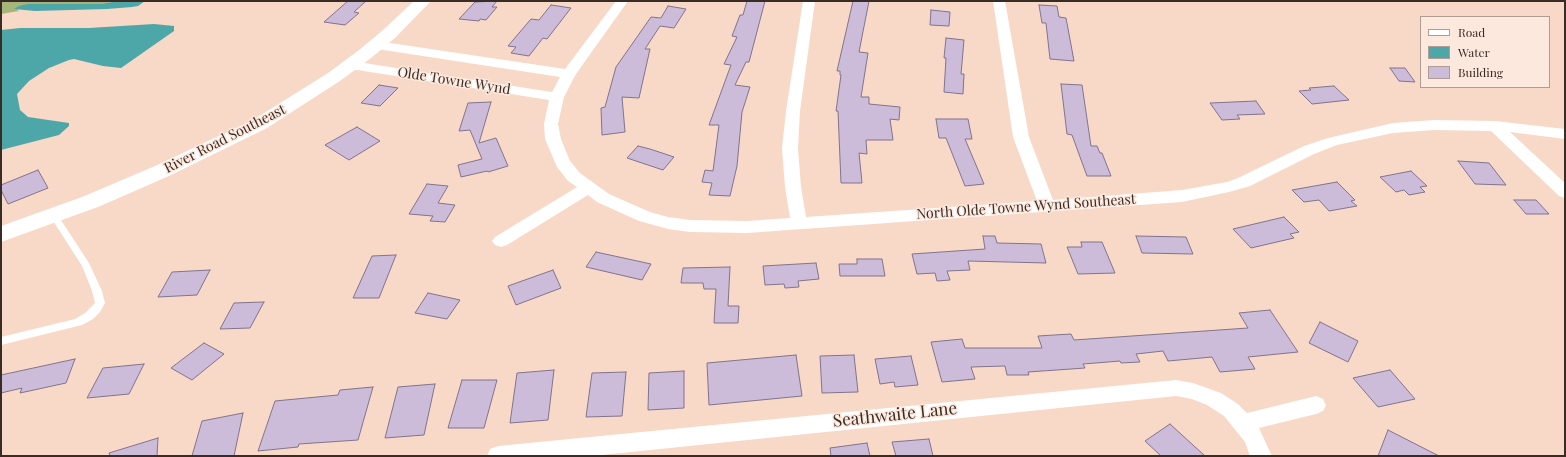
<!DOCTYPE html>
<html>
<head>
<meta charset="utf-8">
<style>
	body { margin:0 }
	#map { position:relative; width:1566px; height:457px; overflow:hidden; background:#f8d8c6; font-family:"Playfair Display",serif }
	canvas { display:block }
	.frame { position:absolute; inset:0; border:2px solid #382c25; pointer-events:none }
	.legend { position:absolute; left:1420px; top:16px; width:130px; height:72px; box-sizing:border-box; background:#fce8dd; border:1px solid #ae9d93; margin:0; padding:5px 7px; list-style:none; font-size:12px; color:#382c25 }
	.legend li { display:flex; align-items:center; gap:8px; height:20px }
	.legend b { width:20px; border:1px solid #ae9d93 }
</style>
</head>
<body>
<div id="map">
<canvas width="1566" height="457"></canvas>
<div class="frame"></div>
<ul class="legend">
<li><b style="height:5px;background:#fff"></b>Road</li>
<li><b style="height:11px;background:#4da7a9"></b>Water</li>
<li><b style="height:11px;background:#ccbcd9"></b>Building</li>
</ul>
</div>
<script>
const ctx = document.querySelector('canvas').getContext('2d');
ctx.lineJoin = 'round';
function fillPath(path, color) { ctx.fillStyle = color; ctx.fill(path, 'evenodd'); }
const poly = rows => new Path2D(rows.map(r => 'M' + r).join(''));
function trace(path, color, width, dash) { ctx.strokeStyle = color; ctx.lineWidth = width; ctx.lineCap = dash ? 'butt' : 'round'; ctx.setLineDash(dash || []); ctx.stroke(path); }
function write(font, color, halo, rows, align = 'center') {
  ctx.font = font + ' "Playfair Display",serif'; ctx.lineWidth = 3; ctx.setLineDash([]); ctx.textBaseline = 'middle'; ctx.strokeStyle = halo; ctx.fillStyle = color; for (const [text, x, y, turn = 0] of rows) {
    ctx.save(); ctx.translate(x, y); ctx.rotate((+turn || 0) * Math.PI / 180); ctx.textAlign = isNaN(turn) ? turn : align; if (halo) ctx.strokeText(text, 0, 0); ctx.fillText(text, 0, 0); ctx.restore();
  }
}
const green = poly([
	[1,1,118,1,100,4,27,4,17,10,19,11,1,14]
]);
const water = poly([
	[118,1,145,1,138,6,132,7,107,9,35,11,14,9,19,6,27,4,100,4],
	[154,24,174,26,174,31,121,68,103,66,74,59,69,60,49,68,29,81,17,94,20,110,28,117,69,123,69,126,59,135,1,150,1,30,20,28,89,28]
]);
const building = poly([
	[348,1,366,1,354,12,359,13,345,25,324,22,348,1],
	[497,1,492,7,497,7,486,20,480,19,479,21,459,19,475,2,497,1],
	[747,1,765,1,749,62,746,62,735,85,750,87,742,112,737,166,730,196,709,195,712,183,702,182,705,170,713,171,719,125,709,125,731,65,724,64,737,37,732,36,740,15,743,15,747,1],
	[853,1,869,1,859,52,868,53,861,97,869,97,869,104,900,107,899,120,890,119,893,140,866,140,867,154,859,153,862,183,841,183,838,111,836,111,841,75,840,75,840,71,837,71,853,1],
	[551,5,571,8,547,39,543,38,529,56,511,53,516,47,508,46,531,19,539,20,551,5],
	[1039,5,1057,6,1059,17,1066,18,1074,61,1050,59,1046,23,1042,23,1039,5],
	[668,6,686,9,674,28,660,26,645,49,650,49,639,98,622,97,625,132,602,135,601,108,605,107,616,67,651,17,661,18,668,6],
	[931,10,950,12,949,26,930,25,931,10],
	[946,38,964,40,961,74,964,74,963,94,944,92,946,58,944,58,946,38],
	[1390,68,1405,68,1415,82,1399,81,1390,68],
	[1061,84,1082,85,1091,146,1097,146,1100,153,1102,153,1111,176,1087,176,1072,135,1067,134,1061,84],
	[379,85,398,88,380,106,361,103,379,85],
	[1334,86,1349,100,1312,104,1299,91,1311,90,1309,88,1334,86],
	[1256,101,1265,114,1237,115,1240,119,1222,120,1210,103,1256,101],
	[491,102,479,143,496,138,508,166,488,172,487,171,461,177,458,165,482,159,470,130,459,131,468,103,491,102],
	[936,119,968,119,972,139,965,139,984,184,965,186,946,138,939,138,936,119],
	[357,127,380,141,349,160,325,145,357,127],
	[638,146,650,149,674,157,663,170,627,158,638,146],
	[1458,161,1489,163,1506,185,1475,184,1458,161],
	[38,170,48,188,8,204,1,190,1,185,38,170],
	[1411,171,1427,186,1420,187,1425,192,1409,195,1404,190,1396,192,1380,177,1411,171],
	[1337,182,1355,200,1351,201,1357,206,1329,211,1319,200,1304,202,1292,190,1337,182],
	[427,184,448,186,438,203,455,205,445,222,430,221,433,216,409,214,427,184],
	[1514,200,1536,200,1549,214,1526,214,1514,200],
	[1284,217,1299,232,1290,234,1294,238,1251,248,1233,229,1284,217],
	[983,236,995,236,997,243,1041,244,1046,263,968,261,970,270,947,271,950,280,937,281,935,273,917,274,912,254,985,249,983,236],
	[1136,236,1186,237,1193,254,1142,253,1136,236],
	[1081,242,1102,242,1115,273,1078,274,1067,247,1082,247,1081,242],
	[596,252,651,264,642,280,586,267,596,252],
	[396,255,379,298,353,298,372,256,396,255],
	[857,259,882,259,885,276,840,276,839,264,857,264,857,259],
	[816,263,819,279,798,281,799,287,785,288,784,284,765,285,763,266,816,263],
	[730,267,728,306,739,306,738,323,714,323,716,289,704,289,703,283,681,283,683,268,730,267],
	[210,270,197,295,158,297,172,272,210,270],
	[553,270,561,288,516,305,508,286,553,270],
	[428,293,460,300,447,319,415,313,428,293],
	[264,302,250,328,220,329,234,303,264,302],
	[1270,310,1298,352,1248,357,1255,369,1220,372,1212,357,1168,361,1163,351,1136,354,1140,362,1121,363,1120,361,1083,364,1085,368,1028,372,1029,375,1007,375,1005,366,971,367,975,379,942,382,931,342,962,339,965,348,1042,348,1038,336,1071,334,1074,340,1248,328,1239,313,1270,310],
	[1320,322,1358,341,1348,362,1309,343,1320,322],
	[204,343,224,354,192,380,171,368,204,343],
	[796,355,802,396,709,405,707,363,796,355],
	[854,355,858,392,822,393,820,356,854,355],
	[911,356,918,385,895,387,894,382,880,384,875,359,911,356],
	[75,359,66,383,20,393,22,388,1,393,1,375,75,359],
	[144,364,129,394,87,398,103,368,144,364],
	[554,370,548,420,510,423,517,373,554,370],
	[1390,370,1415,399,1378,407,1353,378,1390,370],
	[684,371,684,408,648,410,649,373,684,371],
	[626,372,622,416,586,417,592,373,626,372],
	[462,380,497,380,484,428,448,428,462,380],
	[435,384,424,435,385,438,398,387,435,384],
	[373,387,358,440,299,444,298,447,258,451,275,401,338,395,340,390,373,387],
	[243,413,234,456,192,456,202,421,243,413],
	[1170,424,1205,456,1161,456,1145,441,1170,424],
	[1388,430,1439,456,1378,456,1388,430],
	[158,438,157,456,110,456,109,453,158,438],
	[929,439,933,456,896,456,892,442,929,439],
	[867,443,870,456,831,456,830,448,867,443]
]);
const service = poly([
	[54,213,57,214,89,263,102,291,105,303,100,312,93,319,82,325,1,345,1,337,75,319,85,313,95,303,92,291,82,266,50,216,54,213]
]);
const minor = poly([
	[616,1,628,1,576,74,564,97,558,124,561,139,570,161,580,173,609,194,650,212,668,217,690,220,747,221,790,218,785,187,782,148,786,111,803,1,815,1,800,111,798,148,801,187,806,217,1037,201,1013,137,993,1,1005,1,1029,137,1053,200,1182,190,1227,182,1238,178,1304,146,1328,138,1393,123,1434,120,1495,121,1565,129,1565,139,1510,132,1565,183,1565,198,1559,196,1491,131,1434,130,1393,133,1337,145,1314,154,1250,186,1229,192,1182,202,747,233,690,232,668,229,639,221,597,202,588,195,507,245,501,247,495,245,492,241,495,237,577,187,568,181,557,167,545,139,544,124,549,100,351,69,346,68,344,65,346,62,351,61,552,92,560,77,377,49,372,48,370,45,372,42,377,41,565,69,616,1],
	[1176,380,1193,383,1221,393,1238,404,1247,413,1316,396,1323,399,1326,405,1323,411,1316,414,1259,428,1272,456,1250,456,1245,442,1224,416,1207,405,1192,399,1176,396,592,456,487,456,490,449,498,446,1176,380]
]);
const secondary = poly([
	[414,1,431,1,395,38,371,58,340,81,267,128,169,176,98,207,1,242,1,226,82,197,155,166,253,120,328,73,359,50,383,30,414,1]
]);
const streetNames = [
	["Olde Towne Wynd",454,81,9],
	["River Road Southeast",225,139,-27],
	["North Olde Towne Wynd Southeast",1026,207,-4]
];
const nearStreetnames = [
	["Seathwaite Lane",895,415,-6]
];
fillPath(green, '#a6b678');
fillPath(water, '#4da7a9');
fillPath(building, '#ccbcd9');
trace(building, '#81738d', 1);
fillPath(service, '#fff');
fillPath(minor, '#fff');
fillPath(secondary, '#fff');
write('14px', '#382c25', '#fce8dd', streetNames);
write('17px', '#382c25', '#fce8dd', nearStreetnames);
</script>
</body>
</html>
